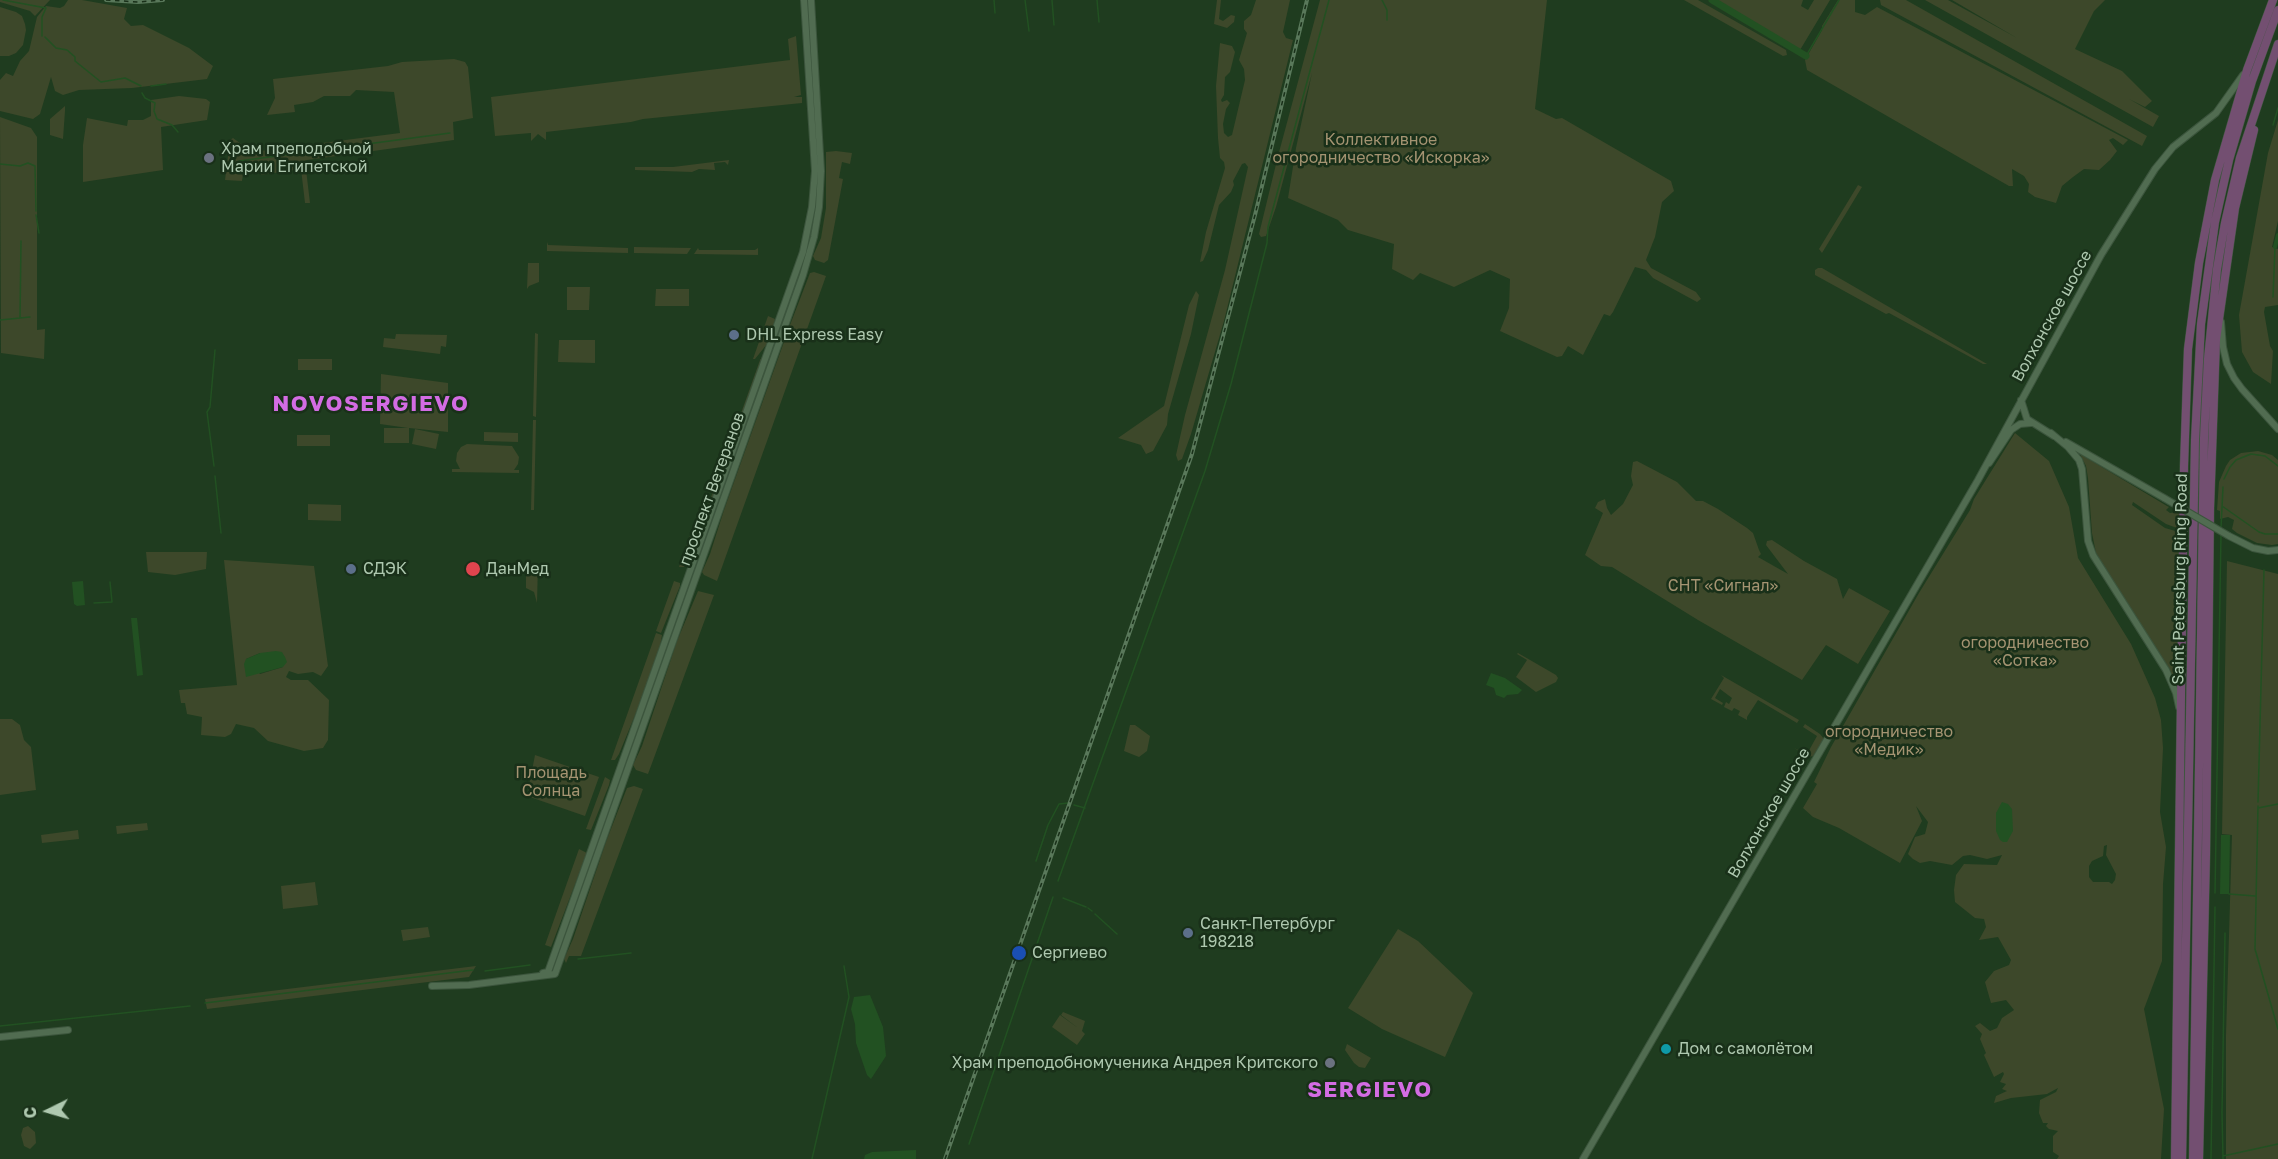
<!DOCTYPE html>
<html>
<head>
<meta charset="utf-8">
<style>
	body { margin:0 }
	#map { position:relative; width:2278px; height:1159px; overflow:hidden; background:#1f3c1f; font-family:"Golos Text",sans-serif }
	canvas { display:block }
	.north { position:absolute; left:18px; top:1081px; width:60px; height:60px; -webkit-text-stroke:4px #193019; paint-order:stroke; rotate:265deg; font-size:16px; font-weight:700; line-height:24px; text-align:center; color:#aec8af }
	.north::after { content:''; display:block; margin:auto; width:21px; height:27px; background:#aec8af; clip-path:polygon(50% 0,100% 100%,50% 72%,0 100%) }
</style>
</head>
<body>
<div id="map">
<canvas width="2278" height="1159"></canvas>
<div class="north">С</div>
</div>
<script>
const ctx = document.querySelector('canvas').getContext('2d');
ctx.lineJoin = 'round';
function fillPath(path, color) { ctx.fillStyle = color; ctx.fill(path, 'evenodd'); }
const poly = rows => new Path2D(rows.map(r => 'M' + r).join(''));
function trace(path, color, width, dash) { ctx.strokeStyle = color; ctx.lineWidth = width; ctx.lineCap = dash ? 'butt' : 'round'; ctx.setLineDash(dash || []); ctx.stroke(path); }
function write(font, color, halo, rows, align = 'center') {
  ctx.font = font + ' "Golos Text",sans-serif'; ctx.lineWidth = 5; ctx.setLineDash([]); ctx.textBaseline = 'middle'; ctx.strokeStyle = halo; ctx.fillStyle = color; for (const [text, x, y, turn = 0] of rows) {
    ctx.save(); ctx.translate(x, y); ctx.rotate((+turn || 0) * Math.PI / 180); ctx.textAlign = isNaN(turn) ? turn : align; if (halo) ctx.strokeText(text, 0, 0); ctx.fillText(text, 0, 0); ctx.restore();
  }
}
const green = poly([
	[0,0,50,0,35,16,30,11,0,2],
	[68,0,82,0,127,8,124,19,131,26,143,25,189,48,213,66,207,79,132,88,79,90,63,95,55,91,51,77,40,114,33,119,0,111,0,80,6,73,13,76,20,61,29,51,37,17,46,6,60,8,64,6],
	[1217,0,1221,0,1219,19,1223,21,1231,15,1235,16,1234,22,1227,28,1214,24],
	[1256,0,1290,0,1283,32,1286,38,1293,40,1224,321,1191,434,1182,459,1178,461,1176,455,1185,415,1225,270,1248,167,1245,163,1242,164,1233,181,1234,185,1231,192,1219,205,1208,250,1203,261,1200,262,1206,232,1225,168,1224,162,1220,158,1218,138,1216,86,1220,43,1232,46,1235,52,1230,72,1225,77,1224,95,1221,100,1222,102,1227,100,1230,103,1226,109,1223,124,1224,133,1228,137,1232,135,1245,80,1244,69,1239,60,1247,33,1244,29,1244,21,1251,15],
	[1320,0,1547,0,1535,109,1556,119,1562,118,1671,181,1674,191,1662,202,1655,237,1646,260,1651,268,1696,292,1701,299,1697,302,1653,278,1646,270,1635,267,1613,312,1610,316,1604,314,1583,355,1568,346,1562,356,1557,357,1500,331,1509,308,1510,279,1490,270,1454,287,1420,273,1413,280,1392,269,1394,244,1348,230,1338,220,1288,198,1296,148,1312,73,1276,207,1266,236,1261,237,1259,234,1278,156],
	[1684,0,1698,0,1786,50,1787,55,1783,56],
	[1715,0,1803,0,1801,6,1808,10,1814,0,1830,0,1800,50],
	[1838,0,1855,0,1855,12,1865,15,1877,7,2128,140,2123,145,2113,138,2109,140,2117,151,2110,160,2099,170,2084,169,2073,177,2062,186,2056,203,2035,197,2028,192,2029,184,2024,176,2012,169,2013,186,2009,186,1807,70,1805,60,1822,30,1822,26],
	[1880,0,1906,0,2147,136,2142,146,1881,5],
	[1925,0,1948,0,2017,38,1952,0,2105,0,2094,11,2075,49,2122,71,2152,101,2145,107,2129,99,2159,116,2153,127],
	[0,7,16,12,22,16,25,24,26,30,23,45,16,53,9,56,0,56],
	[796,36,801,95,794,97,802,97,802,103,643,119,631,122,546,132,546,140,538,134,531,141,531,133,495,136,491,97,790,60,788,39],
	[454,59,465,62,468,67,473,118,453,122,454,140,307,160,305,161,310,203,305,203,301,169,261,175,260,166,244,168,242,181,225,180,230,140,233,138,252,152,400,133,394,92,356,90,350,96,324,96,313,102,294,105,295,112,267,115,275,98,273,79,388,66,402,62],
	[179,96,206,99,210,102,207,120,161,127,163,170,83,182,83,145,87,118,127,126,128,120,143,120,151,116,151,100],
	[65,106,65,111,63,139,50,135,50,119],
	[0,117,31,128,37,137,37,330,45,329,44,359,1,353],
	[2278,120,2278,221,2272,247,2278,249,2278,305,2265,307,2264,312,2270,346,2273,351,2271,384,2253,372,2242,352,2239,315,2268,153],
	[836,151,852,153,850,164,842,162,839,178,843,179,828,260,824,263,815,260,813,256,821,238,826,208,826,152],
	[729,160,728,165,725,162,714,163,715,170,699,169,692,172,635,170,635,167,673,167],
	[1858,185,1862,187,1822,253,1819,249],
	[547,242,548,245,628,248,628,253,547,251],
	[634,247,691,248,687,254,634,253],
	[698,248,699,250,755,250,758,248,758,255,694,254],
	[528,263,539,263,539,282,529,286,527,289],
	[1818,268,1822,268,1987,364,1983,364,1889,313,1886,314,1815,275,1815,270],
	[814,272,826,276,717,581,704,575,702,572,710,554,724,510,790,325,810,273],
	[567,287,590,287,589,310,567,310],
	[656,289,689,289,689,306,655,306],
	[1196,291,1199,295,1191,334,1168,414,1167,425,1153,451,1146,454,1141,445,1118,438,1164,406,1189,305],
	[768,316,775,319,773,330,767,344,755,359,753,359],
	[535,333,538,334,536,417,533,416],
	[396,334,447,335,446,347,441,346,440,354,383,347,384,338,395,339],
	[559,340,595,340,595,363,558,362],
	[764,354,705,519,705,514,760,360],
	[298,359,332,359,332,370,298,370],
	[381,374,448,383,448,432,409,428,409,443,384,443,384,428,408,428,380,424],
	[533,420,536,420,534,510,531,510],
	[415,429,439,434,436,449,412,444],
	[484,432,518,433,518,442,484,441],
	[2015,433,2049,461,2069,507,2078,558,2131,644,2155,698,2161,720,2163,748,2160,812,2166,847,2163,884,2162,961,2144,1009,2164,1109,2161,1159,2057,1159,2059,1156,2053,1152,2053,1136,2058,1131,2049,1129,2046,1126,2048,1123,2043,1123,2039,1113,2040,1100,2056,1092,2058,1088,2047,1094,2011,1098,1994,1103,1996,1096,2007,1091,2002,1089,2006,1084,2000,1082,2004,1074,2003,1072,1994,1077,1984,1055,1986,1053,1980,1039,1982,1034,1975,1026,1980,1023,1990,1031,1997,1028,2002,1018,2014,1010,2006,1000,1991,1003,1985,982,1994,971,2009,965,2011,960,1998,937,1979,940,1986,927,1984,919,1975,918,1955,902,1954,890,1956,875,1964,864,1997,865,2002,855,1987,859,1970,855,1963,856,1952,865,1930,861,1920,863,1913,859,1908,854,1915,837,1925,834,1928,822,1916,806,1922,821,1900,863,1839,828,1813,817,1803,808,1817,784,1814,782,1831,747,1919,593,1970,510,1974,499],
	[2107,845,2106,855,2116,874,2115,880,2112,884,2109,882,2093,882,2089,877,2089,866,2092,861,2103,856,2104,846],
	[297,435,330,435,330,446,297,446],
	[467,444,512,446,519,457,518,464,514,470,519,470,519,473,452,472,452,469,460,469,456,461,457,453,461,447],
	[2258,451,2272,455,2278,460,2278,544,2272,545,2257,543,2237,533,2232,529,2234,520,2228,517,2220,519,2220,511,2217,510,2219,482,2226,466,2230,460,2241,453],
	[2080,454,2167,506,2169,507,2166,510,2170,513,2177,512,2183,515,2181,528,2177,528,2166,524,2133,502,2132,505,2165,528,2179,532,2181,699,2169,668,2111,580,2096,553,2092,533,2088,478,2086,466],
	[1637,461,1677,482,1696,501,1703,501,1718,509,1747,528,1753,533,1759,550,1761,554,1758,557,1788,574,1766,545,1767,541,1772,540,1804,561,1837,579,1843,599,1849,588,1890,611,1858,664,1826,645,1802,680,1698,620,1612,567,1601,566,1585,555,1603,513,1595,508,1598,502,1605,499,1607,508,1611,515,1623,504,1633,485,1631,476,1633,462],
	[308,504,341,505,341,521,308,520],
	[700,507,702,509,700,527,688,562,684,567,679,567],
	[146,552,207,552,206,569,175,575,148,572],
	[224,560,314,566,328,666,321,676,313,672,298,674,289,671,286,677,291,680,308,680,329,700,328,740,323,748,304,751,268,741,254,728,236,724,231,734,225,737,201,735,202,717,187,714,185,703,181,703,179,690,237,685],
	[260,653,283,667,260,674,246,659],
	[2227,561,2278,574,2278,1159,2226,1159,2226,1035,2232,835,2222,834],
	[526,564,538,564,537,603,534,592,526,588],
	[674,581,680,583,680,586,661,633,656,631],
	[698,591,714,595,648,774,636,770,633,765,642,746,677,641],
	[656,633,662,635,660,647,638,708,619,754,615,760,611,760],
	[1518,653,1556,675,1558,678,1556,682,1536,692,1516,677,1527,660,1517,654],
	[1721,675,1799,720,1797,723,1758,700,1747,717,1747,720,1738,715,1740,711,1734,708,1732,711,1724,707,1726,702,1729,704,1732,698,1720,689,1715,698,1723,703,1722,705,1711,699,1724,678],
	[0,719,12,719,20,725,24,740,31,747,36,790,0,795],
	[1805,724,1820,734,1824,739,1813,756,1809,757,1794,748,1807,754,1817,736,1803,727],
	[1130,725,1135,725,1150,736,1147,751,1139,757,1124,751],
	[535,755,599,777,585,816,527,796],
	[605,777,610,780,609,785,591,830,586,829],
	[634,786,643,789,581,956,569,956,566,963,564,959,573,939,607,839,627,788],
	[147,823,148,830,117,834,116,826],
	[78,830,79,839,42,843,41,835],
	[579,849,587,853,551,947,545,945],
	[315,882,318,905,283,909,281,886],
	[428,927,430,937,403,941,401,930],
	[1398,929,1418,941,1473,993,1445,1057,1382,1029,1348,1008],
	[476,966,469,977,207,1009,205,999],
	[1063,1012,1085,1021,1082,1031,1085,1034,1077,1045,1052,1027,1060,1015,1078,1028,1061,1015],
	[1347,1044,1371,1058,1365,1068,1359,1067,1354,1063,1345,1050],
	[28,1126,35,1132,36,1143,30,1149,24,1146,21,1135,23,1128]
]);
const water = poly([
	[83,581,85,605,77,606,74,604,72,582],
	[131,618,137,618,143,675,137,676],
	[276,651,282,652,285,657,287,662,283,667,246,677,244,664,246,659,260,653],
	[1491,673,1505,678,1522,690,1518,694,1507,695,1504,698,1496,695,1494,688,1486,685],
	[2002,802,2008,804,2012,809,2013,831,2007,842,2003,842,2000,840,1996,831,1996,813],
	[2221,835,2230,835,2229,894,2220,894],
	[870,995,883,1027,886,1056,871,1079,867,1075,856,1043,855,1024,851,1009,854,997],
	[916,1150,916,1159,864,1159,865,1155,872,1152]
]);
const stream = poly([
	[3,0,46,8,42,17,42,36],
	[994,0,995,13],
	[1025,0,1029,31],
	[1052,0,1054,25],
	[1097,0,1099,22],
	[1382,0,1387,10,1387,20],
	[45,37,56,48,67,50,75,57,75,61,101,82,125,78,141,86],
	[1806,56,1839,0],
	[151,86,166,84],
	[142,93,145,98,155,103,154,111,157,119,172,125,178,132],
	[2273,125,2278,108],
	[239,161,450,133],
	[0,164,20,166,28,163,35,166,36,211],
	[36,215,39,233],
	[2273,297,2275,247],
	[20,318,21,241],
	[0,320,30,317],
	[214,466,207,412,210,407,215,350],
	[215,476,221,533],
	[2224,479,2230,467,2236,460,2251,454,2265,456,2278,466],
	[2222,506,2259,532,2265,534,2278,534],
	[2221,528,2223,487],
	[94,603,112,602,110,582],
	[2258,802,2264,570],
	[1074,805,1085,808],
	[2258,806,2255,949,2278,1029],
	[2258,808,2278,804],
	[1036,861,1048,825,1059,804,1068,803],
	[1058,881,1205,471,1231,384,1267,243,1268,227,1329,0],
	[2215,893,2221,533],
	[2229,894,2255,896],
	[1063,898,1086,907],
	[1088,908,1092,911],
	[1095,914,1117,934],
	[578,959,631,953],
	[485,971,530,965],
	[205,1003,473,970],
	[0,1026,190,1006],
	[969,1144,1053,897],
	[2223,1156,2278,1144],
	[812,1159,849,997,844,966],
	[2211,1159,2215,907],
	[2223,1159,2222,1112,2225,933]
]);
const canal = poly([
	[2275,247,2278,235]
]);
const river = poly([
	[1712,0,1806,56]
]);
const major = poly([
	[2221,322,2223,347,2227,364,2234,378,2242,389,2278,429],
	[2021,400,2027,419,2054,436],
	[2051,433,2068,447,2079,460,2082,469,2088,541,2093,555,2166,670,2176,693,2179,707],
	[2066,442,2164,498],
	[1989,463,2011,430,2020,424,2031,423],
	[2229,536,2253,548,2268,551,2278,550],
	[543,973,548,972,803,252,812,207,815,171,804,0],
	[432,986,469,985,555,974,803,275,814,237,819,207,821,171,811,0],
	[0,1037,68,1030],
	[1583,1159,1978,480,2101,255,2155,169,2173,147,2216,113,2243,75]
]);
const highway = poly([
	[2175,1159,2184,466,2188,349,2199,263,2215,180,2247,70,2273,0],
	[2182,1159,2195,440,2201,324,2215,222,2229,160,2252,81,2278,10],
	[2193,1159,2204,438,2208,359,2217,269,2225,223,2240,158,2278,44],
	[2199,1159,2206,855,2210,508,2216,340,2235,208,2254,130]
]);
const rail = poly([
	[106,0,138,2,163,0],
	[945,1159,1192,454,1255,215,1307,0]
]);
const majorBridge = poly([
	[2164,498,2229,536]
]);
const markers = [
	[209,158,6,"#6b7280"],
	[734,335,6,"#5c6f8a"],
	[351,569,6,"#5c6f8a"],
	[473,569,8,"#e0444e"],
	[1188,933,6,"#5c6f8a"],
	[1019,953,8,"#1a4fb4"],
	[1666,1049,6,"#0f9aa8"],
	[1330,1063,6,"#6b7280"]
];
const parkNames = [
	["Коллективное",1381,140],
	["огородничество «Искорка»",1381,158],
	["СНТ «Сигнал»",1723,586],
	["огородничество",2025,643],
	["«Сотка»",2025,661],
	["огородничество",1889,732],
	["«Медик»",1889,750],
	["Площадь",551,773],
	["Солнца",551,791]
];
const poiNames = [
	["Храм преподобной",221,149],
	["Марии Египетской",221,167],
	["DHL Express Easy",746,335],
	["СДЭК",363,569],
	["ДанМед",486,569],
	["Санкт-Петербург",1200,924],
	["198218",1200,942],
	["Сергиево",1032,953],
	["Дом с самолётом",1678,1049],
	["Храм преподобномученика Андрея Критского",1318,1063,"right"]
];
const streetNames = [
	["Волхонское шоссе",2052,316,-61],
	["проспект Ветеранов",712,489,-70],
	["Saint Petersburg Ring Road",2180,579,-89],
	["Волхонское шоссе",1769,813,-60]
];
const districtNames = [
	["NOVOSERGIEVO",371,404],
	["SERGIEVO",1370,1090]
];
fillPath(green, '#3d482a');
fillPath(water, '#225122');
trace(stream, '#225122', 1.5);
trace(canal, '#225122', 4);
trace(river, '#225122', 7);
trace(major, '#3c553d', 8);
trace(highway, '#3e563f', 9);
trace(major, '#516c51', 6);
trace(highway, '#734f71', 8);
trace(rail, '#59785a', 4);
trace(rail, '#193019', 1.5, [4.5]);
trace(majorBridge, '#3c553d', 8, []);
trace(majorBridge, '#516c51', 6);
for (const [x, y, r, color] of markers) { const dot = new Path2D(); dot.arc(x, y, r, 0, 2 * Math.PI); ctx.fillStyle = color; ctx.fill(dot); trace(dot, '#193019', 2); }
write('16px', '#a59472', '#193019', parkNames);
write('16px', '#aec8af', '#193019', poiNames, 'left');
write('16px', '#aec8af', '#193019', streetNames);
ctx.letterSpacing = '1.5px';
write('bold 22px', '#d36ce3', '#193019', districtNames);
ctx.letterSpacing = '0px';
</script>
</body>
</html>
